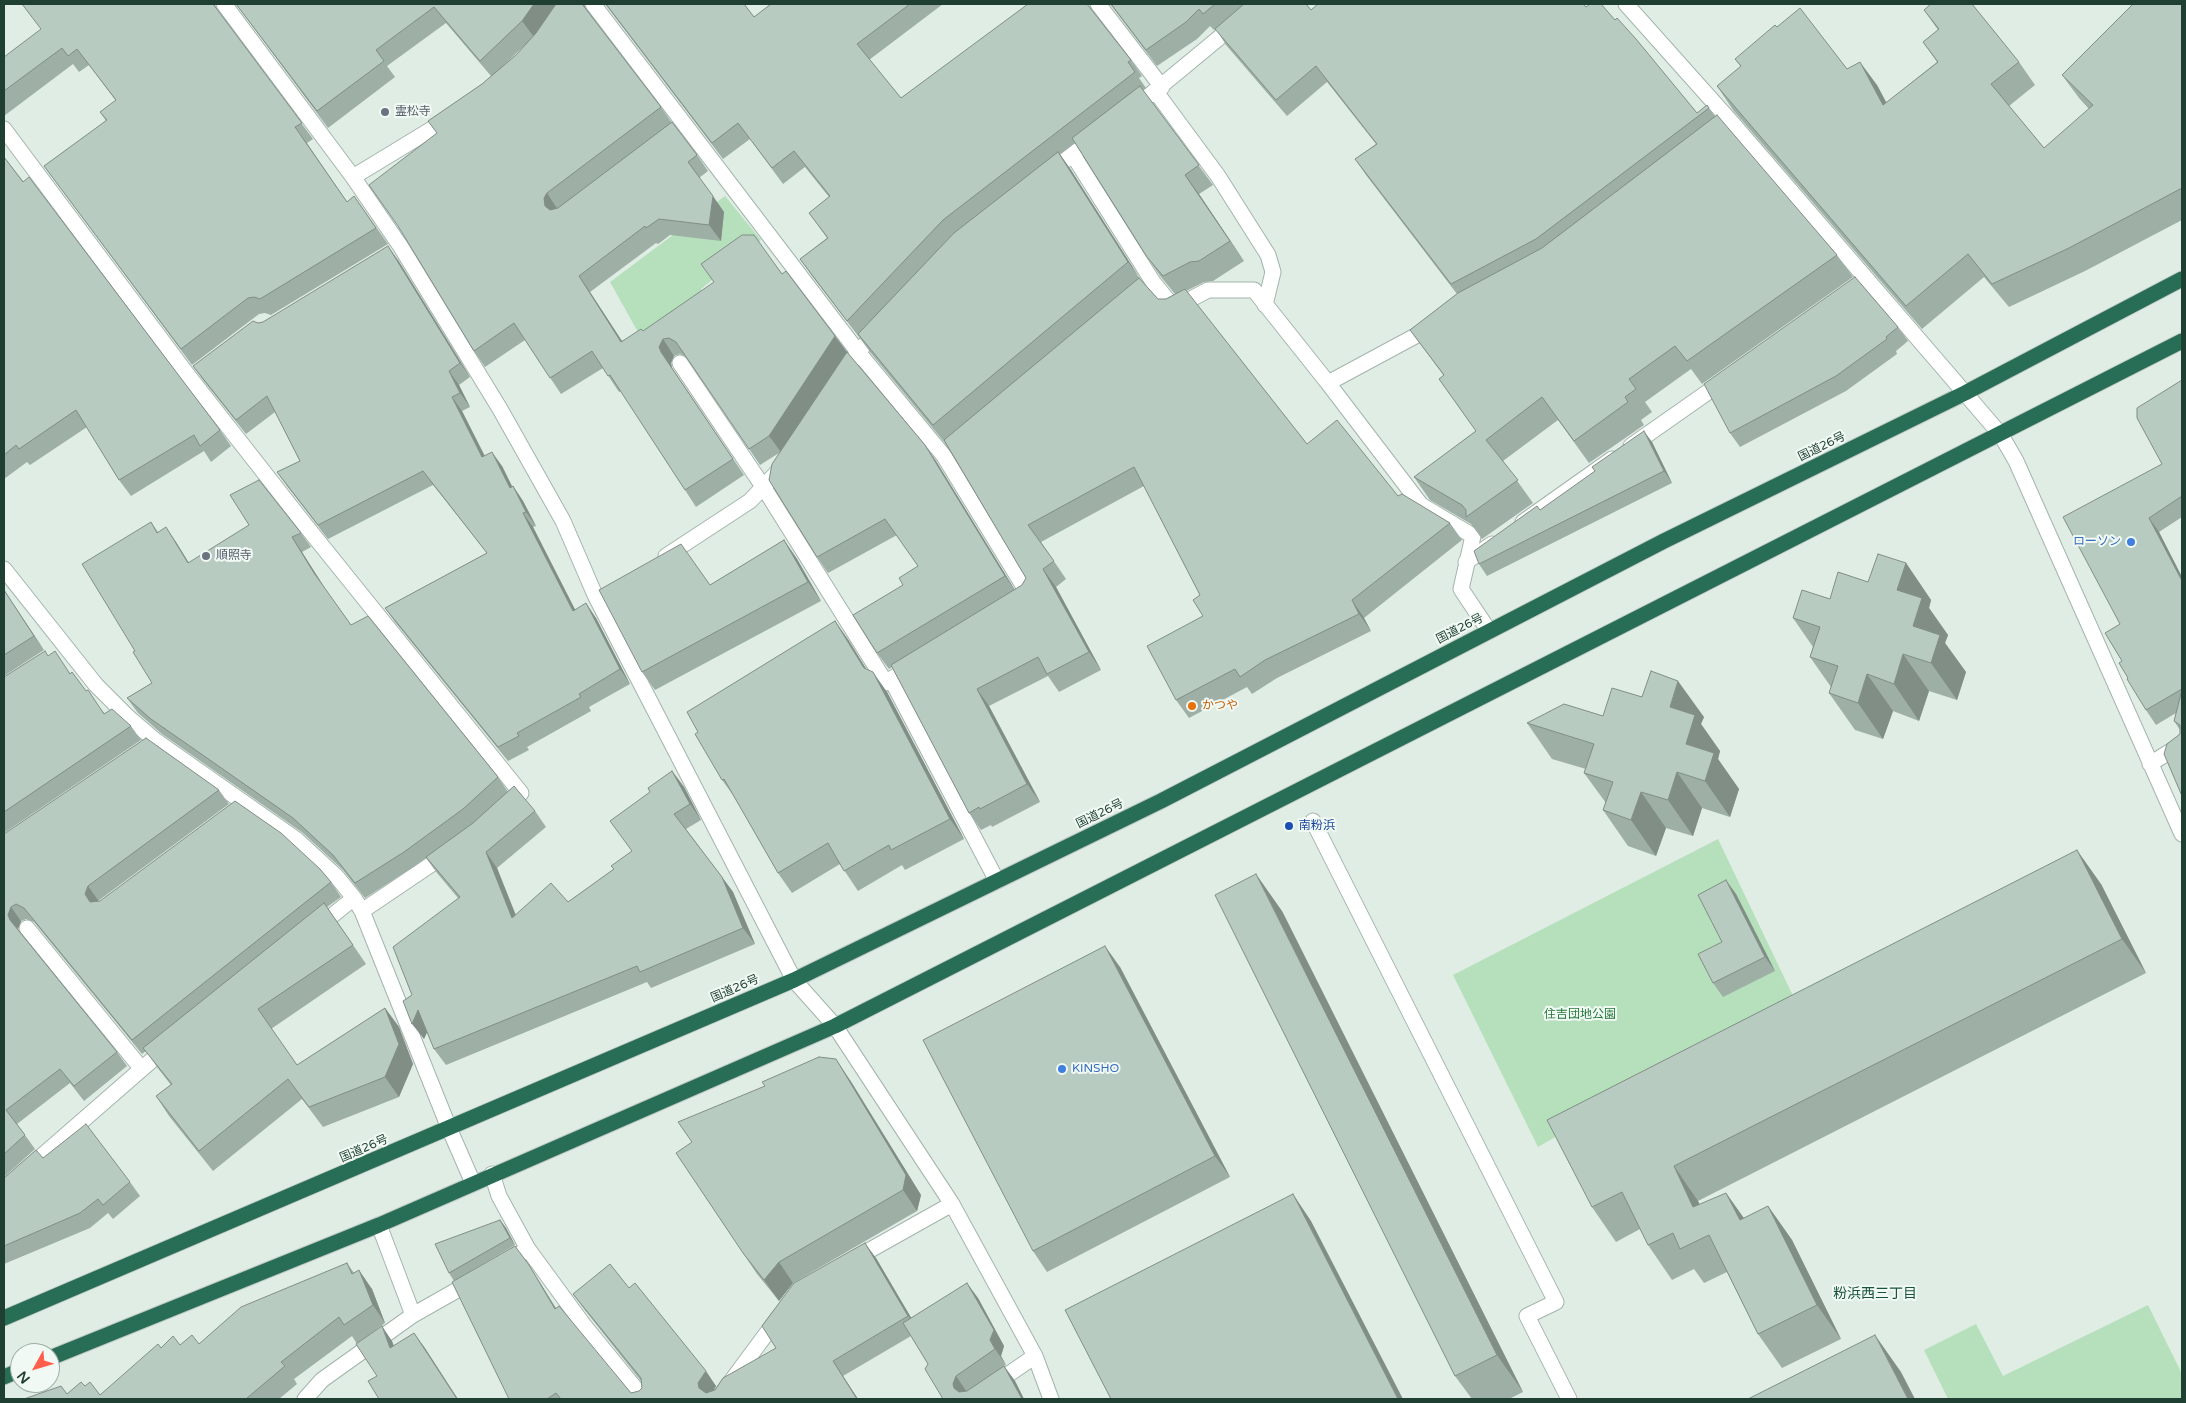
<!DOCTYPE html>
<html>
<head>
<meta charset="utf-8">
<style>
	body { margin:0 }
	#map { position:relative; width:2186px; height:1403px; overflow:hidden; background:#e0ede5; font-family:"Varela Round",sans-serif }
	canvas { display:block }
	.frame { position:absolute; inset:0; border:5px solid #1f3f32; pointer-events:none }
	.north { position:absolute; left:10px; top:1343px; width:50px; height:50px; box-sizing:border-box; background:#f1f9f4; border:1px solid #9dafa6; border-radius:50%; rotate:231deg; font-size:14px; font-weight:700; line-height:20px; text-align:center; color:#1f3f32 }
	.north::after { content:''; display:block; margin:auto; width:18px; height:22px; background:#ff5f4b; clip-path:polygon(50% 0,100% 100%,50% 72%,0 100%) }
</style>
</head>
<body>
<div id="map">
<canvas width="2186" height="1403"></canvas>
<div class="frame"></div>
<div class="north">N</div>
</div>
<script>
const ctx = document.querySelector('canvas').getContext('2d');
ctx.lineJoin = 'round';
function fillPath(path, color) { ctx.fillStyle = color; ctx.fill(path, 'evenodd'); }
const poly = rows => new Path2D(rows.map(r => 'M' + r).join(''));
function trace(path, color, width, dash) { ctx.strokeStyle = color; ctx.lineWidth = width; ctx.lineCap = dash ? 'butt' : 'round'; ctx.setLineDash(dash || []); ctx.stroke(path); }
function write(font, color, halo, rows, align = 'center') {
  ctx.font = font + ' "Varela Round","Noto Sans JP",sans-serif'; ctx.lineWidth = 4; ctx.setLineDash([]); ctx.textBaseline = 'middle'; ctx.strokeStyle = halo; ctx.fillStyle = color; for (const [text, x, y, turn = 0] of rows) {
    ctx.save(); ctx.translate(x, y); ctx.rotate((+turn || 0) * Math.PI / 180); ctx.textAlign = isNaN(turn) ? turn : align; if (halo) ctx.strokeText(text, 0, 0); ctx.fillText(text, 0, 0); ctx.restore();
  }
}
const green = poly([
	[725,196,761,240,701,289,710,302,643,341,610,282],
	[1718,839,1795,1000,1538,1147,1453,975],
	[2148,1305,2182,1374,2182,1399,1948,1399,1924,1350,1976,1324,2003,1376]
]);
const minor = poly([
	[224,4,353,177,401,247,500,409,563,521,595,595,794,980,835,1026,952,1204,1035,1356,1051,1399],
	[593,4,858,352,944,456,1029,595,1022,599],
	[1098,4,1162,87],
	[1626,4,1734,125,2001,435,2016,461,2182,834],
	[1156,92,1218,176,1268,255,1273,272,1265,305],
	[1133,109,1260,4],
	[4,129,190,378,306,526,521,793,505,808],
	[1073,155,1153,282,1174,308,1208,290,1254,290,1328,383,1432,327],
	[1049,173,1094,138],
	[353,177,450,118],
	[680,363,764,488,886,683,891,679,997,881],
	[843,375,858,352,878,330],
	[1328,383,1421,505,1473,536,1461,589,1489,631],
	[1631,446,1725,380],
	[1523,522,1612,459],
	[666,556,750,501,782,467],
	[1466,562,1492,544],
	[4,569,96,685,129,718,156,741,297,840,337,877,354,898,362,911,449,1128,473,1183],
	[891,679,913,666],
	[2150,764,2182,744],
	[1313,821,1556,1302,1527,1316,1569,1399],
	[362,911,448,853],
	[318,927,354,898],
	[27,928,141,1068],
	[492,1174,499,1196,528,1249],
	[4,1189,167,1047],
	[854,1259,952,1204],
	[504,1263,528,1249,583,1324,644,1399],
	[413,1315,473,1281],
	[305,1399,322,1380,413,1315,379,1225],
	[718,1399,778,1318],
	[973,1399,1035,1356]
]);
const highway = poly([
	[4,1318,794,980,1161,801,1664,541,1965,393,2182,279],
	[50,1358,379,1225,835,1026,2182,341],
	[4,1377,20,1370]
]);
const wall = poly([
	[236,4,585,4,585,8,661,107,672,123,697,155,708,171,699,178,724,212,721,241,670,235,658,244,656,243,590,292,622,341,779,270,835,336,847,352,936,461,1015,590,1022,585,1026,578,945,443,870,352,859,337,812,276,800,259,827,238,809,213,829,197,805,167,783,184,750,139,723,159,605,4,744,4,754,17,771,4,943,4,869,60,901,98,1090,8,1131,60,1142,76,1139,78,1146,88,1143,90,1213,185,1199,194,1244,261,1213,281,1204,282,1186,291,1307,444,1398,496,1450,523,1462,540,1364,618,1371,631,1277,678,1252,694,1247,687,1189,718,1176,700,1203,616,1200,595,1144,486,1041,542,1066,579,1056,587,1101,670,1059,692,1048,676,989,706,1040,802,992,827,991,825,981,830,969,813,892,667,889,669,877,653,903,585,918,566,897,535,828,573,817,557,779,453,760,465,687,357,680,354,674,356,671,363,672,368,744,475,696,507,685,490,621,391,619,392,603,368,561,394,525,340,485,367,474,351,437,133,428,121,482,84,491,76,446,23,387,66,395,77,328,128],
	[526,44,516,55,504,65],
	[1075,143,1147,257,1161,277,1175,294,1166,299,1158,299,1139,278,1071,170,1060,154],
	[1110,4,1306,4,1311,10,1586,7,1615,20,1697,113,1709,108,1715,116,1837,255,1853,277,1702,384,1691,369,1645,402,1652,412,1641,420,1644,425,1589,463,1558,420,1503,461,1533,503,1482,539,1471,524,1430,500,1414,477,1476,431,1439,379,1444,376,1410,330,1457,294,1366,175,1355,159,1376,144,1327,82,1287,116,1226,45,1216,29,1214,30,1210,26,1197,39,1157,66],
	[2182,4,2182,220,2085,271,2009,307,1984,277,1922,329,1733,110,1717,86,1741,67,1735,59,1777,27,1847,69,1877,85,1886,103,1937,62,1923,42,1938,30,1924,10,2019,62,2035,85,2009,106,2044,148,2089,109,2079,98,2062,75],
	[215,5,216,8,313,139,307,143,347,202,354,196,388,244,271,315,265,313,259,314,192,365,44,166,106,121,100,112,116,101,89,65,79,72,73,64,4,116,4,57],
	[4,157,220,430,231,446,211,462,204,451,131,496,119,480,87,427,30,465,27,462,4,479],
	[398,260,470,377,459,385,470,407,462,411,485,456,502,466,512,487,513,486,523,501,536,526,533,527,575,610,596,618,630,684,589,707,591,711,527,747,529,750,508,761,395,622,385,608,487,553,433,485,328,539,287,486,277,472,300,461,275,412,246,434,203,380,193,366,258,323,263,322],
	[1898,327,1908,341,1896,351,1897,354,1846,391,1740,447,1730,433],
	[2182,380,2182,517,2159,532,2182,577,2182,796,2180,730,2174,721,2176,713,2156,725,2146,710,2128,678,2122,661,2120,624,2162,464],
	[1652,442,1672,483,1487,576,1479,564,1540,510],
	[151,522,158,532,176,542,189,563,301,533,311,547,302,552,322,585,351,625,498,777,508,792,535,811,546,827,497,868,516,915,568,902,614,869,632,851,650,792,672,771,684,787,701,820,686,829,733,892,755,944,651,988,647,982,446,1065,434,1049,427,1031,424,1039,412,995,458,898,437,873,426,858,415,866,365,898,343,870,303,833,162,734,138,713,127,698,152,683,135,651],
	[784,540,797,559,821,601,655,690,642,672,710,585],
	[1906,563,1931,600,1929,608,1948,635,1945,643,1966,672,1957,700,1929,691,1919,721,1893,711,1883,739,1855,730,1829,693,1831,687,1810,657,1813,647,1793,618,1830,599,1868,582],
	[4,590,44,650,4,676],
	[835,621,849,641,866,669,887,692,964,839,905,870,902,865,858,891,840,864,792,893,778,873,736,799,722,780,698,732],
	[48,656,70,673,105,714,131,726,141,740,4,833,4,677],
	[1603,716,1704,717,1701,724,1720,751,1718,759,1739,789,1730,817,1702,808,1693,836,1666,828,1656,856,1628,846,1603,810,1606,803,1584,773,1586,769,1552,759,1527,723],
	[219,790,229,804,98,901,331,882,341,897,327,907,366,964,271,1029,297,1065,385,1008,399,1027,413,1064,399,1097,323,1127,302,1099,213,1171,169,1116,156,1096,171,1085,157,1067,146,1051,142,1054,34,922,26,919,21,921,18,929,117,1052,127,1066,84,1101,70,1083,17,1124,35,1149,4,1177,4,834],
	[2101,884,2146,973,1698,1201,1700,1205,1726,1193,1744,1218,1768,1206,1792,1240,1841,1339,1782,1368,1758,1334,1727,1272,1704,1283,1694,1269,1672,1280,1648,1245,1640,1229,1616,1242,1592,1207],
	[1736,894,1775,971,1723,997,1713,983,1722,942],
	[1282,911,1523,1392,1509,1399,1472,1399,1455,1376],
	[1120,967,1230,1177,1047,1272,1033,1251],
	[850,1080,921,1195,917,1211,793,1283,779,1301,757,1274,743,1253],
	[43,1158,130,1182,140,1196,113,1219,108,1213,90,1228,4,1264,4,1178],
	[500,1220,506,1228,515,1245,454,1281,449,1273],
	[876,1258,911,1318,978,1298,1004,1346,1001,1356,1006,1365,1004,1366,1015,1381,1024,1399,943,1399,928,1364,911,1336,843,1376,858,1399,509,1399,539,1281,556,1308,631,1393,639,1391,642,1388,641,1381,584,1309,573,1294,629,1288,716,1386,714,1390,776,1348],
	[347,1263,354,1273,372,1289,385,1323,357,1344,352,1336,294,1379,297,1384,279,1399,24,1399,67,1394,85,1386,100,1395,161,1348,180,1345,199,1344]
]);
const shadedWall = poly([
	[534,4,556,4,534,37,522,21],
	[1860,62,1877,85,1900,128,1883,105],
	[1058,152,1071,170,1141,280,1128,262],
	[1185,175,1199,194,1244,261,1230,241],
	[547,193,558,210,555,214,545,206,544,198],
	[713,196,724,212,721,241,709,225],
	[388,246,398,260,470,377,460,363],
	[579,276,590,292,633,358,621,342],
	[835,336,847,352,781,452,769,436],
	[663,339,674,356,671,363,672,368,744,475,661,352,659,347],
	[449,371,459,385,470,407,460,393],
	[452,397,462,411,492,471,482,457],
	[1644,431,1652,442,1672,483,1664,471],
	[925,445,936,461,1016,592,1005,576],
	[492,452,502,466,520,502,510,488],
	[513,486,523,501,536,526,526,512],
	[523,513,533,527,583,625,573,611],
	[2149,518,2159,532,2182,577,2182,581],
	[166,527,176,542,198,578,188,563],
	[292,537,302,552,325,588,314,573],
	[784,540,797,559,821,601,808,582],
	[1906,563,1931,600,1929,608,1948,635,1945,643,1966,672,1957,700,1931,663,1913,626,1897,590],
	[1043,569,1056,587,1101,670,1089,652],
	[4,590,44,650,34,636],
	[1352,600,1364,618,1371,631,1359,614],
	[586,603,596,618,630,684,620,669],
	[835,621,849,641,878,688,864,668],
	[1903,654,1929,691,1919,721,1894,684],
	[873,672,887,692,964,839,950,819],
	[1867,674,1893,711,1883,739,1858,703],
	[1678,681,1704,717,1701,724,1720,751,1718,759,1739,789,1730,817,1705,781,1686,744,1670,707],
	[977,689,989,706,1040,802,1027,784],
	[672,771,684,787,701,820,690,804],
	[1677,772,1702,808,1693,836,1668,800],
	[1641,792,1666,828,1656,856,1631,820],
	[2077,850,2101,884,2146,973,2122,939],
	[486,852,497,868,523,934,512,918],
	[1256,874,1282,911,1523,1392,1497,1355],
	[722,877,733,892,755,944,743,928],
	[1726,880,1736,894,1775,971,1765,957],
	[88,886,98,900,95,909,85,894],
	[11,907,21,921,18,929,10,920,8,915],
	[1105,946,1120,967,1230,1177,1215,1156],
	[385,1008,399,1027,413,1064,399,1097,385,1077],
	[418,1010,430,1026,424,1039,412,1024],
	[836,1059,850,1080,921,1195,917,1211,903,1190],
	[1674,1166,1698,1201,1717,1242,1693,1207],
	[1726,1193,1750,1227,1740,1220],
	[1293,1194,1311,1221,1403,1399,1398,1399],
	[1768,1206,1792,1240,1841,1339,1817,1305],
	[500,1220,506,1228,515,1245,510,1238],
	[865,1243,876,1258,919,1331,908,1316],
	[779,1262,793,1283,779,1301,764,1280],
	[529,1265,539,1281,565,1324,555,1309],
	[359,1270,372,1289,385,1323,373,1305],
	[967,1283,978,1298,1004,1346,1001,1356,1006,1365,995,1349,990,1340],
	[382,1326,392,1341,401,1363,390,1348],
	[414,1333,425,1348,458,1399,457,1399],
	[1875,1335,1901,1372,1915,1399,1908,1399],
	[833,1361,843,1376,858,1399,857,1399],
	[1004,1366,1015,1381,1024,1399,1022,1399],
	[706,1371,716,1386,709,1398,699,1388,698,1383],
	[956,1376,967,1392,964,1399,954,1388,953,1384]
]);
const building = poly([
	[22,4,213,4,302,123,295,127,347,202,354,196,376,228,260,299,254,297,248,298,181,349,44,166,107,120,100,112,116,100,77,49,68,56,62,48,4,91,4,57,41,29,22,4],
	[236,4,534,4,522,21,480,61,434,7,376,50,384,61,317,111,236,4],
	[556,4,582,4,661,107,547,193,544,198,545,206,550,210,558,208,672,122,697,155,688,162,713,196,709,225,659,219,646,228,645,226,579,276,621,342,641,329,643,331,714,282,701,264,742,235,754,235,779,270,782,274,786,271,835,336,769,436,749,449,676,342,669,338,663,339,659,347,661,352,733,459,685,490,610,375,608,376,592,351,550,378,514,323,474,351,398,226,369,185,437,133,428,121,482,84,516,55,536,33,556,4],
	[606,4,744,4,754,17,771,4,910,4,857,44,901,98,1028,4,1087,4,1131,60,1128,62,1135,72,943,220,847,321,800,259,828,238,809,213,830,196,794,151,772,168,738,123,712,143,606,4],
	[1111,4,1215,4,1203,14,1199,9,1186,22,1146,50,1111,4],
	[1244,4,1306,4,1311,10,1318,4,1583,4,1586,7,1590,4,1601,4,1615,20,1617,18,1636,39,1697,113,1707,105,1709,108,1536,239,1451,284,1355,159,1377,144,1316,66,1276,100,1215,29,1244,4],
	[1931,4,1972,4,2019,62,1991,84,2044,148,2093,105,2062,75,2133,4,2182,4,2182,188,2069,248,1992,284,1968,254,1906,306,1717,86,1741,66,1735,59,1775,25,1777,27,1800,8,1847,69,1860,62,1883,105,1938,62,1923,42,1939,29,1924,10,1931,4],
	[1140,86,1199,165,1185,175,1230,241,1199,261,1190,262,1163,276,1147,257,1072,138,1140,86],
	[1717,115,1837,255,1687,361,1675,346,1629,379,1636,389,1625,397,1628,402,1574,441,1542,397,1486,440,1518,480,1466,517,1466,510,1462,505,1414,477,1476,431,1439,379,1444,375,1410,330,1458,293,1542,248,1717,115],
	[1058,152,1128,262,933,425,858,334,954,233,1058,152],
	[4,157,23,182,29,177,220,430,200,446,194,435,119,480,76,410,19,449,16,445,4,455,4,157],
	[388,246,460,363,449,371,460,393,452,397,482,457,492,452,510,488,513,486,526,512,523,513,573,611,586,603,620,669,579,694,581,697,517,733,519,736,498,747,385,608,487,553,423,471,318,525,277,472,300,461,267,396,236,420,193,366,253,321,258,323,263,322,388,246],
	[1855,277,1898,327,1886,337,1887,339,1836,376,1730,433,1704,384,1855,277],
	[1139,278,1158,299,1166,299,1185,289,1307,444,1337,420,1398,496,1402,494,1450,523,1352,600,1359,614,1265,660,1240,677,1235,669,1176,700,1147,646,1203,616,1193,600,1200,595,1134,467,1028,525,1054,561,1043,569,1089,652,1047,674,1038,657,977,689,1027,784,980,809,979,807,969,813,891,665,1022,585,1026,578,944,440,1139,278],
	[847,352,925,445,1005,576,877,653,853,615,903,585,899,578,918,566,885,519,817,557,769,480,772,464,847,352],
	[2182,380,2182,496,2149,518,2181,579,2182,579,2182,689,2146,710,2127,679,2128,678,2119,663,2122,661,2105,633,2120,624,2063,517,2162,464,2137,418,2137,408,2182,380],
	[1644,431,1664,471,1479,564,1474,551,1537,506,1540,510,1595,471,1592,467,1644,431],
	[259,480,301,533,292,537,314,573,351,625,368,616,498,777,463,809,404,852,355,883,333,855,293,818,151,719,127,698,152,683,133,652,135,651,82,564,151,522,157,533,166,527,188,563,249,525,230,495,259,480],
	[784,540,808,582,642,672,599,590,681,544,710,585,784,540],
	[1878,554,1906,563,1897,590,1922,598,1913,626,1940,635,1931,663,1903,654,1894,684,1867,674,1858,703,1829,693,1838,666,1810,657,1820,627,1793,618,1802,590,1830,599,1838,572,1868,582,1878,554],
	[4,590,34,636,4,655,4,590],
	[835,621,864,668,873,672,950,819,891,850,889,845,844,871,828,843,778,873,724,779,722,780,695,734,698,732,687,712,835,621],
	[45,651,48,656,55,651,70,674,72,672,86,691,88,690,104,714,112,709,131,726,4,812,4,677,45,651],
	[1651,671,1678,681,1670,707,1695,715,1686,744,1714,753,1705,781,1677,772,1668,800,1641,792,1631,820,1603,810,1613,782,1584,773,1594,744,1527,723,1564,704,1603,716,1612,688,1642,697,1651,671],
	[2182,690,2182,796,2164,754,2167,744,2180,734,2180,725,2174,721,2182,690],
	[146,738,219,790,88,886,85,894,90,902,100,901,235,801,281,833,320,869,331,882,132,1040,24,908,16,904,11,907,8,915,10,920,117,1052,74,1086,60,1069,6,1110,25,1135,4,1154,4,834,146,738],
	[672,771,690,804,674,814,722,877,743,928,640,972,637,966,434,1049,418,1010,412,1024,403,1001,412,995,393,947,460,897,426,857,473,823,514,786,535,811,486,852,512,918,551,883,568,902,614,869,611,866,632,851,610,821,650,792,648,788,672,771],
	[2077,850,2122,939,1674,1166,1693,1207,1726,1193,1740,1220,1768,1206,1817,1305,1758,1334,1709,1235,1680,1249,1673,1233,1648,1245,1622,1192,1592,1207,1547,1120,2077,850],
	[1256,874,1497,1355,1455,1376,1215,895,1256,874],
	[1726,880,1765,957,1713,983,1698,954,1722,942,1698,895,1726,880],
	[324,903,353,945,258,1009,297,1065,385,1008,399,1044,385,1077,309,1107,288,1079,199,1151,156,1096,172,1084,143,1048,324,903],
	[1105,946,1215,1156,1033,1251,923,1040,1105,946],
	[819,1057,836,1059,906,1175,903,1190,779,1262,764,1280,743,1253,676,1153,692,1142,678,1122,765,1086,762,1082,819,1057],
	[86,1124,130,1182,103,1205,98,1199,80,1213,4,1246,4,1178,36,1150,43,1158,86,1124],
	[1293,1194,1398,1399,1111,1399,1065,1310,1293,1194],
	[500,1220,510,1238,449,1273,435,1244,500,1220],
	[865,1243,908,1316,833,1361,857,1399,561,1399,556,1393,547,1399,509,1399,452,1282,515,1246,529,1265,555,1309,559,1306,631,1393,639,1391,642,1388,641,1378,573,1294,610,1264,629,1288,635,1283,706,1371,698,1383,699,1388,706,1393,715,1390,723,1378,776,1348,762,1326,794,1283,865,1243],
	[347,1263,352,1274,359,1270,373,1305,344,1325,339,1317,281,1362,285,1366,247,1398,248,1399,24,1399,61,1386,67,1394,81,1382,85,1386,90,1382,100,1395,158,1344,161,1348,173,1336,180,1345,192,1335,199,1344,241,1307,347,1263],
	[967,1283,994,1330,990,1340,995,1349,956,1376,953,1384,954,1388,959,1392,967,1391,1004,1366,1022,1399,943,1399,925,1369,928,1364,903,1323,967,1283],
	[382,1326,390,1348,414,1333,457,1399,379,1399,368,1381,377,1376,356,1344,382,1326],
	[1875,1335,1908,1399,1748,1399,1875,1335]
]);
const markers = [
	[385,112,5,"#6b7280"],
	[2131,542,5,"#3f7fe0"],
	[206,556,5,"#6b7280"],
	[1192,706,5,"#e8710a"],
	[1289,826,5,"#1a4fb4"],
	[1062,1069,5,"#3f7fe0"]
];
const worshipNames = [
	["霊松寺",395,112],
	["順照寺",216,556]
];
const streetNames = [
	["国道26号",1822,447,-26],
	["国道26号",1460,629,-27],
	["国道26号",1100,814,-26],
	["国道26号",735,989,-23],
	["国道26号",364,1149,-23]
];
const shopNames = [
	["ローソン",2121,542],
	["KINSHO",1072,1069,"left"]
];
const foodNames = [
	["かつや",1202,706]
];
const transitNames = [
	["南粉浜",1299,826]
];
const parkNames = [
	["住吉団地公園",1580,1015]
];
const neighbourhoodNames = [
	["粉浜西三丁目",1875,1294]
];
fillPath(green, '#b6e0bc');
trace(minor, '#a2b5ac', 17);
trace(highway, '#c0c9c6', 17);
trace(minor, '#fff', 15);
trace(highway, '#286e56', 15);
fillPath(wall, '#9eafa5');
fillPath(shadedWall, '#818e86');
fillPath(building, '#b8cbc0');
trace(building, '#818e86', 1);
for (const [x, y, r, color] of markers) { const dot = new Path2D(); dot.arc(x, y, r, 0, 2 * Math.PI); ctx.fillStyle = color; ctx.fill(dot); trace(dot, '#f1f9f4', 2); }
write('12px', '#5b616d', '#f1f9f4', worshipNames, 'left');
write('12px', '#1f3f32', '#f1f9f4', streetNames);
write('12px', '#366cbe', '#f1f9f4', shopNames, 'right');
write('12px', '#c56008', '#f1f9f4', foodNames, 'left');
write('12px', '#164399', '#f1f9f4', transitNames, 'left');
write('12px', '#25793a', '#f1f9f4', parkNames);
write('14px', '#19533c', '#f1f9f4', neighbourhoodNames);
</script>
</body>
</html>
